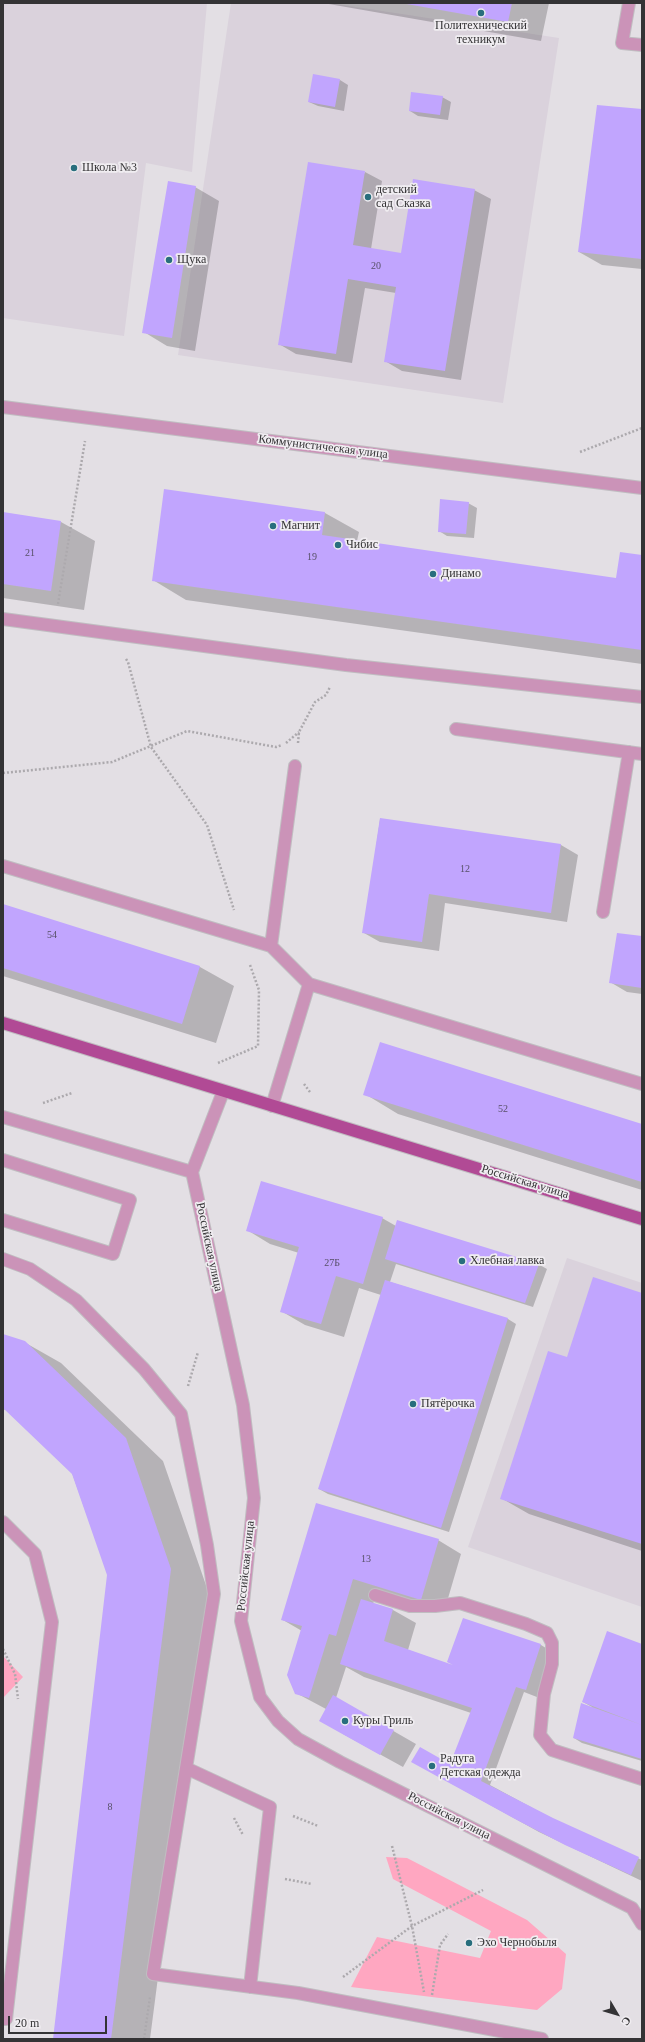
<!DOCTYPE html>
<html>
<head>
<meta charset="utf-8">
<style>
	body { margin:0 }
	#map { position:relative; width:645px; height:2042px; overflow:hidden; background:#e3dfe4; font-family:Georgia,serif }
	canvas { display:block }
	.frame { position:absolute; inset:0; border:4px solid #343335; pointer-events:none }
	.north { position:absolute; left:597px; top:1994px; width:40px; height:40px; -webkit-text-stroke:3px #f0edf1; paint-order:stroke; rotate:128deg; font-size:11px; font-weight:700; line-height:16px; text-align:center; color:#343335 }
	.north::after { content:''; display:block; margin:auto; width:14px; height:18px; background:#343335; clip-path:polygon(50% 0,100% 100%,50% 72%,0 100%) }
	.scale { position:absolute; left:8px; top:2016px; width:99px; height:18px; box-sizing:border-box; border:2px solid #343335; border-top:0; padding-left:5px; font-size:12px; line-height:14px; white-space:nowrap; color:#343335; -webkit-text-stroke:3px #f0edf1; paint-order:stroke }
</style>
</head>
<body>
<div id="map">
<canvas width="645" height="2042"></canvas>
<div class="frame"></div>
<div class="north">С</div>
<div class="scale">20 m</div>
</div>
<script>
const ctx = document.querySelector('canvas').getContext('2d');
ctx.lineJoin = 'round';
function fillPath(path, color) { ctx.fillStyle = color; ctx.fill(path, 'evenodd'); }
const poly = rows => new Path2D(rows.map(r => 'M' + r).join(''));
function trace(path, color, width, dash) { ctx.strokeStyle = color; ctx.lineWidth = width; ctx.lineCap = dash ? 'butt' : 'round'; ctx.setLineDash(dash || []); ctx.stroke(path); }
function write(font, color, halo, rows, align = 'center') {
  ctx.font = font + ' Georgia,serif'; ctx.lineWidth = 3.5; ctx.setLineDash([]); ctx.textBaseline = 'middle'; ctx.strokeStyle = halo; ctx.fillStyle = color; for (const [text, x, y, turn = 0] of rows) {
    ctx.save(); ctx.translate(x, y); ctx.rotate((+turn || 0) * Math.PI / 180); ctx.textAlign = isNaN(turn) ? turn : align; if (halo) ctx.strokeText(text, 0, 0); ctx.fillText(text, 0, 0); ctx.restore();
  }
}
const built = poly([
	[3,3,207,3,192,172,146,163,124,336,3,318],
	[231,3,330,3,559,38,503,403,178,355],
	[567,1258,642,1283,642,1607,468,1547]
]);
const green = poly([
	[3,1656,23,1677,3,1698],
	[386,1857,407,1858,527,1920,566,1954,562,1989,537,2010,351,1987,377,1937,480,1958,491,1931,393,1879]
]);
const shadow = poly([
	[323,3,549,3,541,41],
	[340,80,348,85,344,111,318,106,309,102],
	[442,97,451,102,448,120,418,116,410,111],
	[642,110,642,269,602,265,579,252],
	[365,172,382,181,371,249,402,254,474,190,491,199,461,380,402,371,385,361,396,293,365,288,352,363,296,354,279,344],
	[195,187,219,201,195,351,167,346,144,332],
	[165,490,325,513,359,532,357,541,617,579,642,556,642,664,186,600,153,580],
	[468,503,477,508,474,538,447,536,439,531],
	[3,513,61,522,95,541,84,610,3,598],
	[380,819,561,845,578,855,567,922,445,903,439,951,380,942,364,933],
	[3,905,200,967,234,986,216,1043,3,976],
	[642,937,642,994,627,992,610,982],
	[365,1094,642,1125,642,1190,398,1114],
	[382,1218,396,1226,538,1264,547,1269,533,1307,396,1264,390,1282,508,1319,516,1324,449,1532,328,1494,319,1489,381,1295,359,1288,344,1337,305,1325,281,1311,299,1253,270,1244,247,1230],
	[642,1294,642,1551,529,1514,501,1498,568,1359],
	[3,1335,24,1342,61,1363,163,1461,208,1591,150,2039,54,2039,108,1575,72,1473,8,1411,3,1409],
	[317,1504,438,1540,461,1554,444,1612,377,1592,373,1604,393,1610,416,1623,408,1650,454,1666,463,1619,541,1645,557,1655,542,1699,524,1692,490,1785,553,1819,642,1860,642,1881,539,1832,436,1775,451,1765,471,1713,364,1677,346,1667,336,1698,416,1744,403,1767,343,1734,326,1709,296,1693,302,1631,283,1620],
	[642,1645,642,1761,582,1743,574,1738,592,1707,583,1702]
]);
const building = poly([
	[401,3,512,3,508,22],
	[313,74,340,79,335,107,308,102],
	[411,92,443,96,440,115,409,111],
	[597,105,642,109,642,259,578,252],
	[308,162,365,171,353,245,401,253,413,179,475,189,445,371,384,362,396,287,348,279,336,354,278,345],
	[168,181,196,186,172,338,142,333],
	[164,489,325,512,322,535,616,578,620,552,642,555,642,650,152,581],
	[440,499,469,502,466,534,438,532],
	[3,512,61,521,51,591,3,584],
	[380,818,561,844,551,913,429,894,422,942,362,933],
	[3,904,200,966,182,1024,3,968],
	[617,933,642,936,642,988,609,983],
	[380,1042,642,1124,642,1182,363,1095],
	[261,1181,383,1217,363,1284,336,1276,321,1324,280,1312,299,1247,246,1231],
	[397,1220,539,1264,525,1303,385,1259],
	[593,1277,642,1293,642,1544,500,1499,548,1351,567,1357],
	[385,1280,508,1318,441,1528,318,1489],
	[3,1334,25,1341,126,1438,171,1569,111,2039,53,2039,107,1575,72,1474,3,1408],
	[316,1503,439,1539,421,1600,353,1579,336,1636,329,1634,309,1698,295,1694,287,1675,302,1626,281,1620],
	[361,1599,393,1609,384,1641,453,1665,447,1662,463,1618,541,1644,526,1690,516,1687,481,1781,553,1818,639,1857,631,1875,565,1845,515,1819,411,1762,420,1747,450,1764,472,1708,340,1664],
	[607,1631,642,1644,642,1725,582,1702],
	[333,1695,394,1730,380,1755,319,1721],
	[581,1703,642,1725,642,1759,573,1738]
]);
const path = poly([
	[580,452,642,428],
	[58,604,85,441],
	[126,659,128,662,151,747,207,825,234,910],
	[286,743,299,732],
	[298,743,299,732,315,702,326,695,330,687],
	[3,773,112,762,187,731,276,747,282,745],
	[218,1063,258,1046,259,990,250,965],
	[304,1084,310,1092],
	[43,1103,72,1093],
	[188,1386,198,1352],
	[3,1649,15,1674,18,1699],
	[293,1816,318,1826],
	[234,1818,243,1835],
	[392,1846,412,1926,424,1992],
	[285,1879,312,1884],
	[343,1977,412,1926,483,1890],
	[432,1995,440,1945,448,1934],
	[144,2039,150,1997]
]);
const minor = poly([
	[629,3,622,43,642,45],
	[3,407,642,488],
	[3,619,346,665,642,697],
	[456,729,642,754],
	[3,866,271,946,309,984,642,1084],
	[603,912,629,752],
	[271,946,295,766],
	[223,1092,192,1172,243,1405,254,1498,241,1621,260,1697,278,1721,298,1739,340,1762,632,1908,642,1924],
	[272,1106,309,984],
	[3,1117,192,1172],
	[3,1160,130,1200,113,1254,3,1220],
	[3,1259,30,1269,76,1300,144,1369,181,1414,207,1545,214,1594,153,1974,298,1993,542,2039],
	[3,1522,35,1554,52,1622,6,2019,3,2019],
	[375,1595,410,1606,435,1606,460,1603,526,1624,547,1633,552,1643,552,1664,544,1694,540,1735,552,1750,642,1779],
	[186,1768,270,1807,250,1987]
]);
const major = poly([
	[3,1023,642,1219]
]);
const markers = [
	[481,13,4,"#286e7d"],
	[74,168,4,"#286e7d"],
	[368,197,4,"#286e7d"],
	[169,260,4,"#286e7d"],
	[273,526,4,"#286e7d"],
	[338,545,4,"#286e7d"],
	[433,574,4,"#286e7d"],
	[462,1261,4,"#286e7d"],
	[413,1404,4,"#286e7d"],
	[345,1721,4,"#286e7d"],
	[432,1766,4,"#286e7d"],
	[469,1943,4,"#286e7d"]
];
const numberNames = [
	["20",376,266],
	["21",30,553],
	["19",312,557],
	["12",465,869],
	["54",52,935],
	["52",503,1109],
	["27Б",332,1263],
	["13",366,1559],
	["8",110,1807]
];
const poiNames = [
	["Политехнический",481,26,"center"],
	["техникум",481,40,"center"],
	["Школа №3",82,168],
	["детский",376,190],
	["сад Сказка",376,204],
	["Щука",177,260],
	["Магнит",281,526],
	["Чибис",346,545],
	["Динамо",441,574],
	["Хлебная лавка",470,1261],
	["Пятёрочка",421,1404],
	["Куры Гриль",353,1721],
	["Радуга",440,1759],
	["Детская одежда",440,1773],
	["Эхо Чернобыля",477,1943]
];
const streetNames = [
	["Коммунистическая улица",323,447,7],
	["Российская улица",525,1182,17],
	["Российская улица",209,1247,78],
	["Российская улица",246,1566,-84],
	["Российская улица",449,1816,27]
];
fillPath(built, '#dad2dc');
fillPath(green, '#ffa7c1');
fillPath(shadow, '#0003');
fillPath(building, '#c1a5fe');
trace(minor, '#c0bdc1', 14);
trace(major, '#c0bdc1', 14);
trace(path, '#aca9ad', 2.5, [2, 2]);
trace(minor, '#cb93b8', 12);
trace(major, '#b14a95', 12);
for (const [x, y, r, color] of markers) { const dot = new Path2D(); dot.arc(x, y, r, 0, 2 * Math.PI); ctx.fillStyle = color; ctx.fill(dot); trace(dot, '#f0edf1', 1.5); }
write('10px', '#575067', null, numberNames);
write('12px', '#343335', '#f0edf1', poiNames, 'left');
write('12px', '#343335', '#f0edf1', streetNames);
</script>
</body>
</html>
